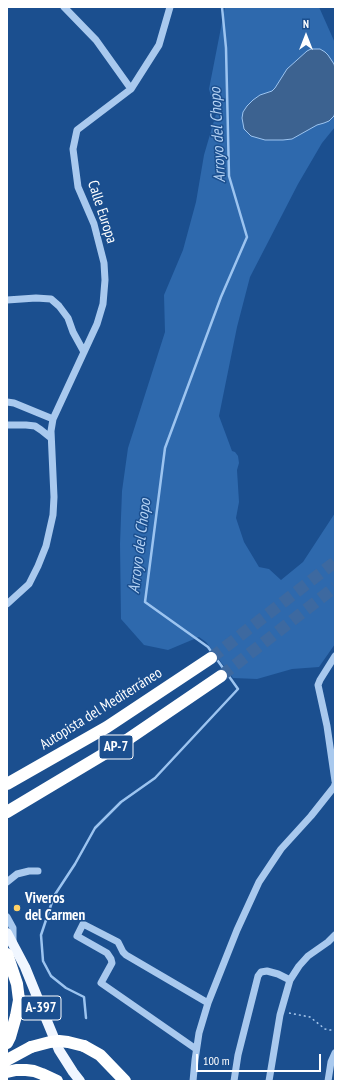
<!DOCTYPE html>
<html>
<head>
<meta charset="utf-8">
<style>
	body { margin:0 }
	#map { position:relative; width:342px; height:1088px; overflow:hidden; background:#1b4f8f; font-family:"PT Sans Narrow",sans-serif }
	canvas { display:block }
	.frame { position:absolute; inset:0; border:8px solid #fff; pointer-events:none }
	.north { position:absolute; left:286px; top:16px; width:40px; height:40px; -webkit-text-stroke:3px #1b4f8f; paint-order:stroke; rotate:0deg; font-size:11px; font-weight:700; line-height:16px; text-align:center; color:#fff }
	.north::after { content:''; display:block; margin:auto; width:14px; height:18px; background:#fff; clip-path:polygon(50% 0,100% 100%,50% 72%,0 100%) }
	.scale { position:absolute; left:196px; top:1054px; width:125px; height:18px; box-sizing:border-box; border:2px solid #fff; border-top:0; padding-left:5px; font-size:12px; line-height:14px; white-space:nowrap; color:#fff; -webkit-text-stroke:3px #1b4f8f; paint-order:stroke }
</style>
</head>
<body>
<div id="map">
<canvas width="342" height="1088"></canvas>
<div class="frame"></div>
<div class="north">N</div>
<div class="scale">100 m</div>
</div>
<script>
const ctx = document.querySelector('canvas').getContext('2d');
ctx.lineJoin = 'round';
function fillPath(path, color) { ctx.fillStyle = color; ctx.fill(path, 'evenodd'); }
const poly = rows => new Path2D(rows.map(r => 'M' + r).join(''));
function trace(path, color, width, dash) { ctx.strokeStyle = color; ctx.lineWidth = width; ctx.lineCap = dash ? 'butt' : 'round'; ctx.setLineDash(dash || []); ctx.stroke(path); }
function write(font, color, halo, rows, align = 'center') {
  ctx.font = font + ' "PT Sans Narrow",sans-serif'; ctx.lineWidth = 3; ctx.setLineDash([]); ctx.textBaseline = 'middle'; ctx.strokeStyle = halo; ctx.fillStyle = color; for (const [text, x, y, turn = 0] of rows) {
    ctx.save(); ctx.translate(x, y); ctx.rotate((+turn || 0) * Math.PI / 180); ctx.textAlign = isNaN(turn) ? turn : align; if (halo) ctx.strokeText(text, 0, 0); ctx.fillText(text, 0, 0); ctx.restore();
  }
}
const green = poly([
	[225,7,319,7,335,43,335,127,322,143,298,184,250,277,237,327,219,416,232,451,235,452,238,456,239,463,237,470,239,502,236,518,244,542,259,567,269,569,281,580,303,562,335,513,335,644,319,667,292,669,257,679,233,678,206,642,199,637,168,650,144,645,121,619,120,544,122,491,128,448,165,332,164,295,183,250,196,202,204,155,216,114,209,89]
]);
const water = poly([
	[311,49,320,49,325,52,328,55,334,64,335,68,335,112,334,116,329,121,324,123,317,125,292,139,283,140,265,140,251,136,244,129,242,118,243,112,247,106,253,100,260,95,272,91,275,88,287,69,307,51,311,49]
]);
const stream = poly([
	[86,1018,84,997,66,988,51,976,43,961,41,935,54,896,75,864,95,828,121,802,155,778,238,689,208,647,145,602,165,448,221,297,247,237,229,176,226,48,222,7]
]);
const highwayTunnel = poly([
	[211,658,335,562],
	[221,676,335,587]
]);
const path = poly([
	[289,1013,310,1017,325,1029,330,1030,335,1030]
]);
const minor = poly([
	[131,89,159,45,170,7],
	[7,300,36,298,51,299,59,306,68,318,73,332,84,352],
	[7,402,14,403,53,419],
	[7,425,26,425,35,426,41,430,51,438],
	[7,604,29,584,38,566,46,546,53,515,54,497,51,431,53,419,97,324,103,304,105,280,104,263,94,224,78,187,73,149,77,130,131,89,96,40,64,7],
	[335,656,320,680,318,685,327,726,335,781],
	[7,882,17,874,29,871,38,871],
	[7,917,13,928,13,943],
	[196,1049,101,983,112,963,111,959,107,953,77,936,83,924,118,942,123,952,126,955,208,1003],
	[193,1081,195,1060,199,1033,208,1003,237,930,259,882,281,849,311,816,334,787,335,784],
	[234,1081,238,1055,258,976,261,972,267,971,278,974,290,980],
	[269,1081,280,1015,290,980,299,966,308,956,328,942,335,935],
	[328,1081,331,1062,335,1053]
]);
const major = poly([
	[7,933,25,967,47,1021,59,1050,73,1072,80,1081]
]);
const highway = poly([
	[7,784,107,727,211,658],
	[7,812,124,742,221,676],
	[7,954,17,984,19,1000,16,1016,10,1037,7,1043],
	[84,1046,100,1055,125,1081],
	[7,1060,31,1047],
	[7,1072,16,1070,26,1070,34,1071,42,1074,57,1081]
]);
const highwayBridge = poly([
	[31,1047,50,1042,59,1041,68,1042,84,1046]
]);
const markers = [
	[17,908,4,"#ffd166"]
];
const shields = [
	[116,747,34],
	[41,1008,40]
];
const shieldNames = [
	["AP-7",116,747],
	["A-397",41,1008]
];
const streetNames = [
	["Calle Europa",102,212,72],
	["Autopista del Mediterráneo",101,709,-32]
];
const poiNames = [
	["Viveros",25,899],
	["del Carmen",25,916]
];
const waterNames = [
	["Arroyo del Chopo",218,135,-93],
	["Arroyo del Chopo",140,546,-83]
];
fillPath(green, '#2e69ad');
fillPath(water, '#3c6290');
trace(water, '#9cc4f0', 1);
trace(stream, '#9cc4f0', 2.5);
trace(highwayTunnel, '#3d69a0', 12, [12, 6]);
trace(path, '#a9c9ee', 1.5, [2, 3]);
trace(minor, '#a9c9ee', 7);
trace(major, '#f0f6ff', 10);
trace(highway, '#fff', 12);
trace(highwayBridge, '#fff', 12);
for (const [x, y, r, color] of markers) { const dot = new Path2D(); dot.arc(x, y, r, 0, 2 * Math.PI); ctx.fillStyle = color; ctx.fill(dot); trace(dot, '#1b4f8f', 1.5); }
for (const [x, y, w] of shields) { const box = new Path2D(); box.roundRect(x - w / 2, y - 12, w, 24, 3); ctx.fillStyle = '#1b4f8f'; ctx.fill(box); trace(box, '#fff', 1); }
write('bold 14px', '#fff', null, shieldNames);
write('15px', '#fff', '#1b4f8f', streetNames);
write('bold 15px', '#fff', '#1b4f8f', poiNames, 'left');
write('italic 16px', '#b5d3f5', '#1b4f8f', waterNames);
</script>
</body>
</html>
